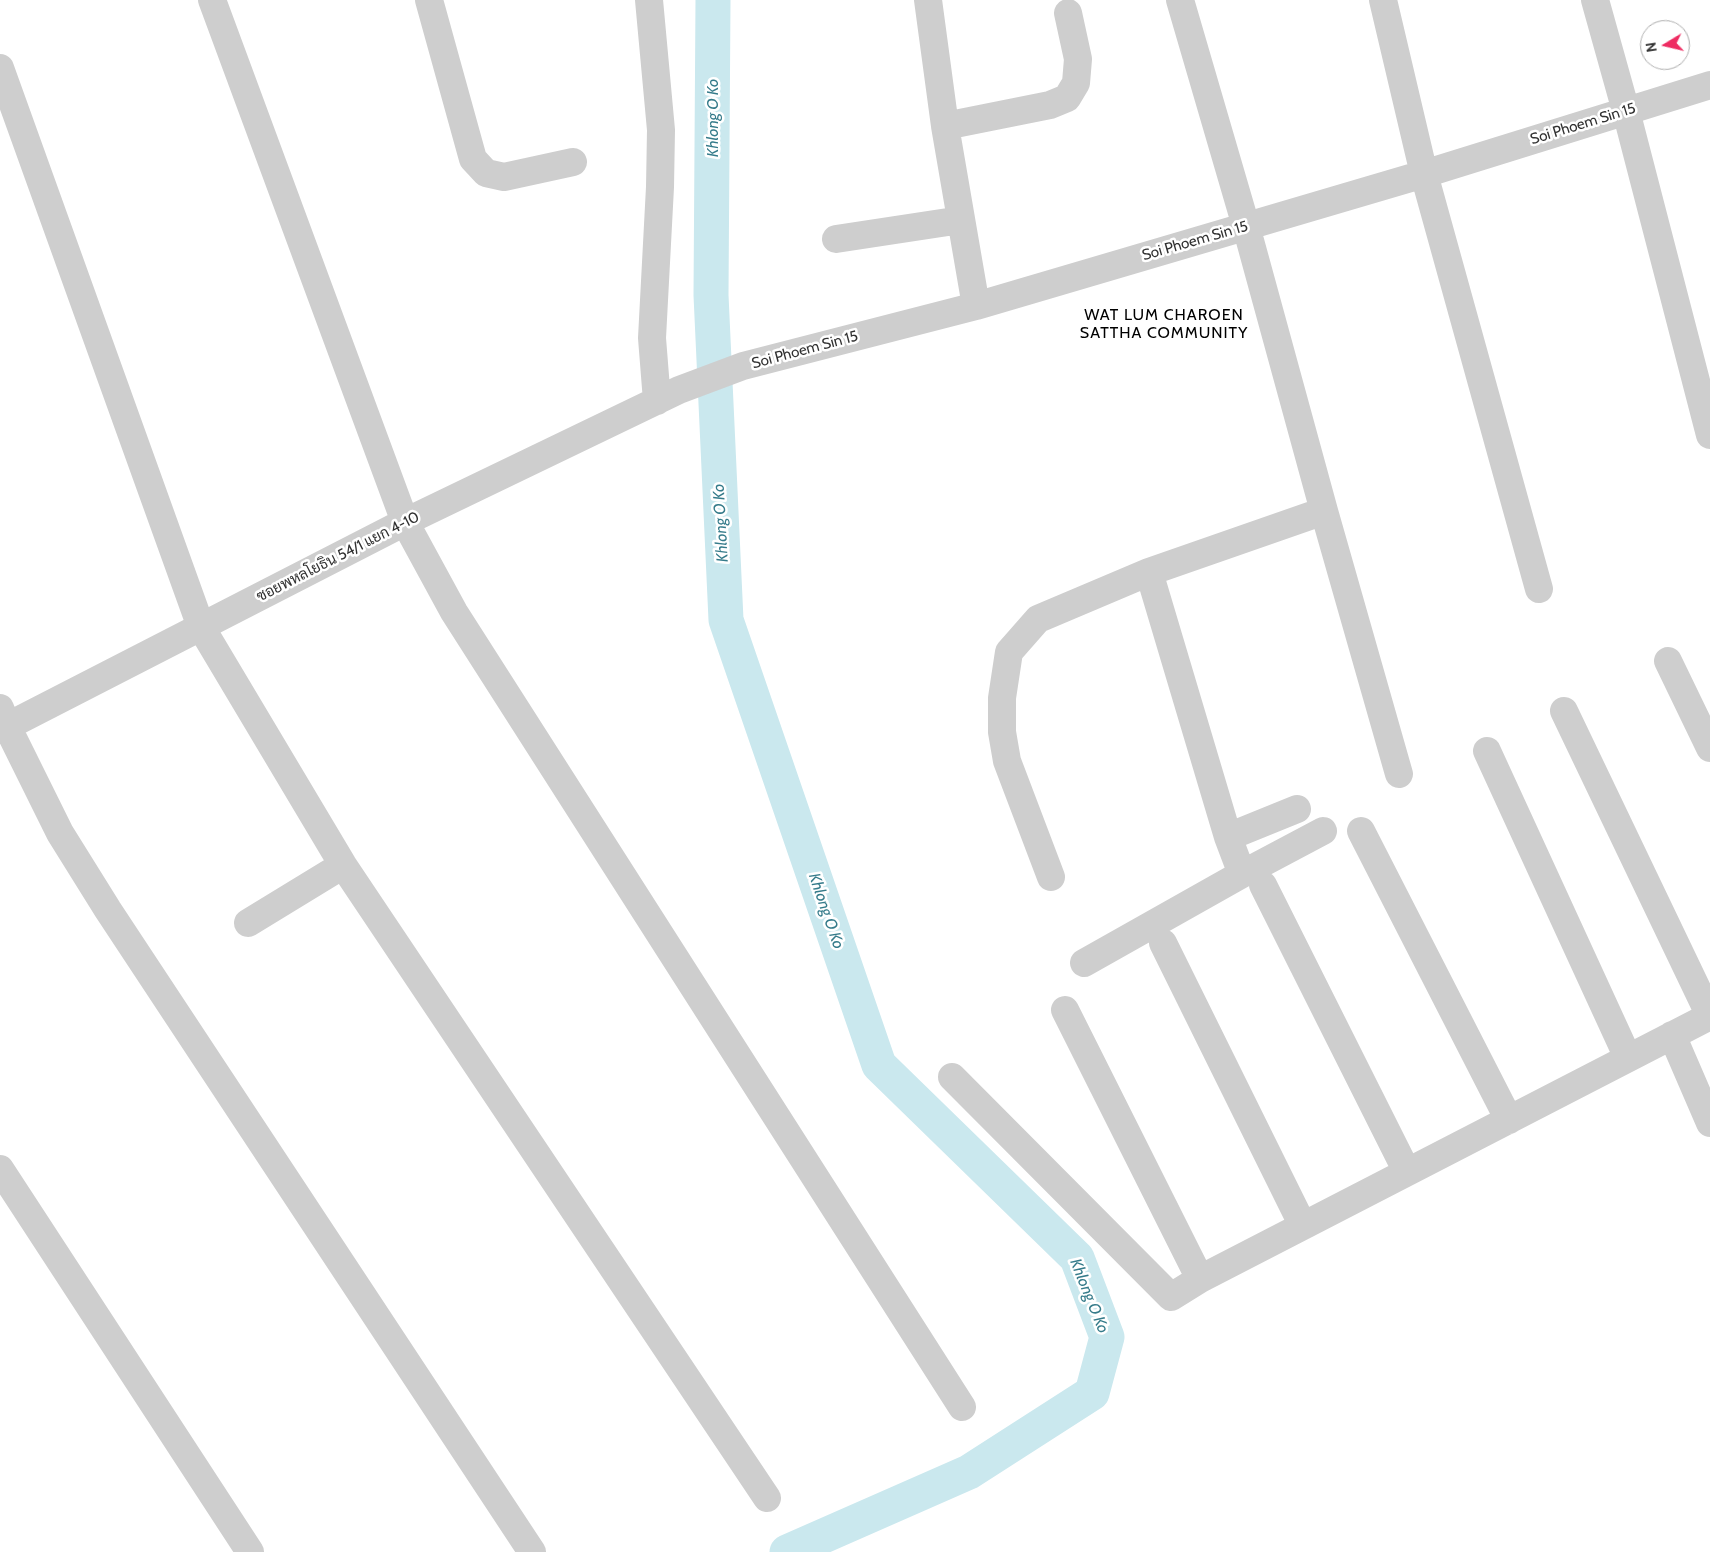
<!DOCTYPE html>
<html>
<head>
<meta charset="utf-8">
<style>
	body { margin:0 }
	#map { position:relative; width:1710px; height:1552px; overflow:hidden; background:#fff; font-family:Cabin,sans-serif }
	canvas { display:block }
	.north { position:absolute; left:1640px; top:20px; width:50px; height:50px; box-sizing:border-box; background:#fff; border:1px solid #adadad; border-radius:50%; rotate:261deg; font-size:14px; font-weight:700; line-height:20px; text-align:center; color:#313131 }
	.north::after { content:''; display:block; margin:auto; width:18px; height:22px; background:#ee2c62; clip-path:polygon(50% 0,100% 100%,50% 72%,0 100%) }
</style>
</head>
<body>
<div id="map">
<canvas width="1710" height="1552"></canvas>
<div class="north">N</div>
</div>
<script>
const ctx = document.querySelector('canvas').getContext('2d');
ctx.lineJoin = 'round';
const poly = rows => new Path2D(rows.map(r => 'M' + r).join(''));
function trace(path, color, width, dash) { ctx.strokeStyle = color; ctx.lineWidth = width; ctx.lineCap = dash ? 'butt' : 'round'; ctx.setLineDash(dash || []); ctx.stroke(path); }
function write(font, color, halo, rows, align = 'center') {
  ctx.font = font + ' Cabin,Sarabun,sans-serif'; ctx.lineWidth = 5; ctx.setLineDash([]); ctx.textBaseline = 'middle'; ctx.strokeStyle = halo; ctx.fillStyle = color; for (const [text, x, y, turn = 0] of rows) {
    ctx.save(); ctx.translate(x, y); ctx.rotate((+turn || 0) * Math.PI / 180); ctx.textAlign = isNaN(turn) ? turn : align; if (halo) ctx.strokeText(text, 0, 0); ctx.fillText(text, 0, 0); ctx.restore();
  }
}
const canal = poly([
	[713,0,711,295,726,620,879,1065,1077,1258,1107,1337,1092,1393,969,1472,787,1552]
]);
const street = poly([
	[212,0,405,522,454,612,962,1407],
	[429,0,473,159,486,173,504,177,573,162],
	[649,0,661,130,660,187,652,338,657,401],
	[928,0,945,126,976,306],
	[1180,0,1246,226,1324,511,1399,774],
	[1383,0,1424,174,1539,589],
	[1595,0,1626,111,1710,435],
	[0,68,201,627,343,865,767,1498],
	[945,126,1050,105,1067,98,1076,83,1078,59,1068,13],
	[836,239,961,220],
	[1149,572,1228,837,1242,874,1323,831],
	[1668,661,1710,748],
	[0,708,7,726,60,833,108,910,532,1552],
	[1564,711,1710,1016],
	[0,730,405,522,679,390,743,366,976,306,1424,174,1710,85],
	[1487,751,1628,1058],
	[1361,831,1509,1120],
	[1228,837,1297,809],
	[1051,877,1007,761,1002,732,1002,698,1009,652,1038,619,1149,572,1324,511],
	[1263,885,1407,1172],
	[248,923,343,865],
	[1163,943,1303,1226],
	[1084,963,1242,874],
	[1065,1010,1200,1279],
	[1672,1035,1710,1123],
	[952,1077,1171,1297,1200,1279,1710,1016],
	[0,1169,250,1552]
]);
const streetNames = [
	["Soi Phoem Sin 15",1583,124,-17],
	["Soi Phoem Sin 15",1195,241,-16],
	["Soi Phoem Sin 15",805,350,-15],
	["ซอยพหลโยธิน 54/1 แยก 4-10",338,557,-27]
];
const waterNames = [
	["Khlong O Ko",713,118,-90],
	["Khlong O Ko",721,523,-93],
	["Khlong O Ko",826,911,71],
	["Khlong O Ko",1089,1296,68]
];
const neighbourhoodNames = [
	["WAT LUM CHAROEN",1164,315],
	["SATTHA COMMUNITY",1164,333]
];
trace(canal, '#cae8ee', 35);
trace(street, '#cecece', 28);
write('15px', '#313131', '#fff', streetNames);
write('italic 16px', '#357b8a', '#fff', waterNames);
ctx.letterSpacing = '1px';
write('16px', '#000', '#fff', neighbourhoodNames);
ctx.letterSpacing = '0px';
</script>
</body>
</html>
